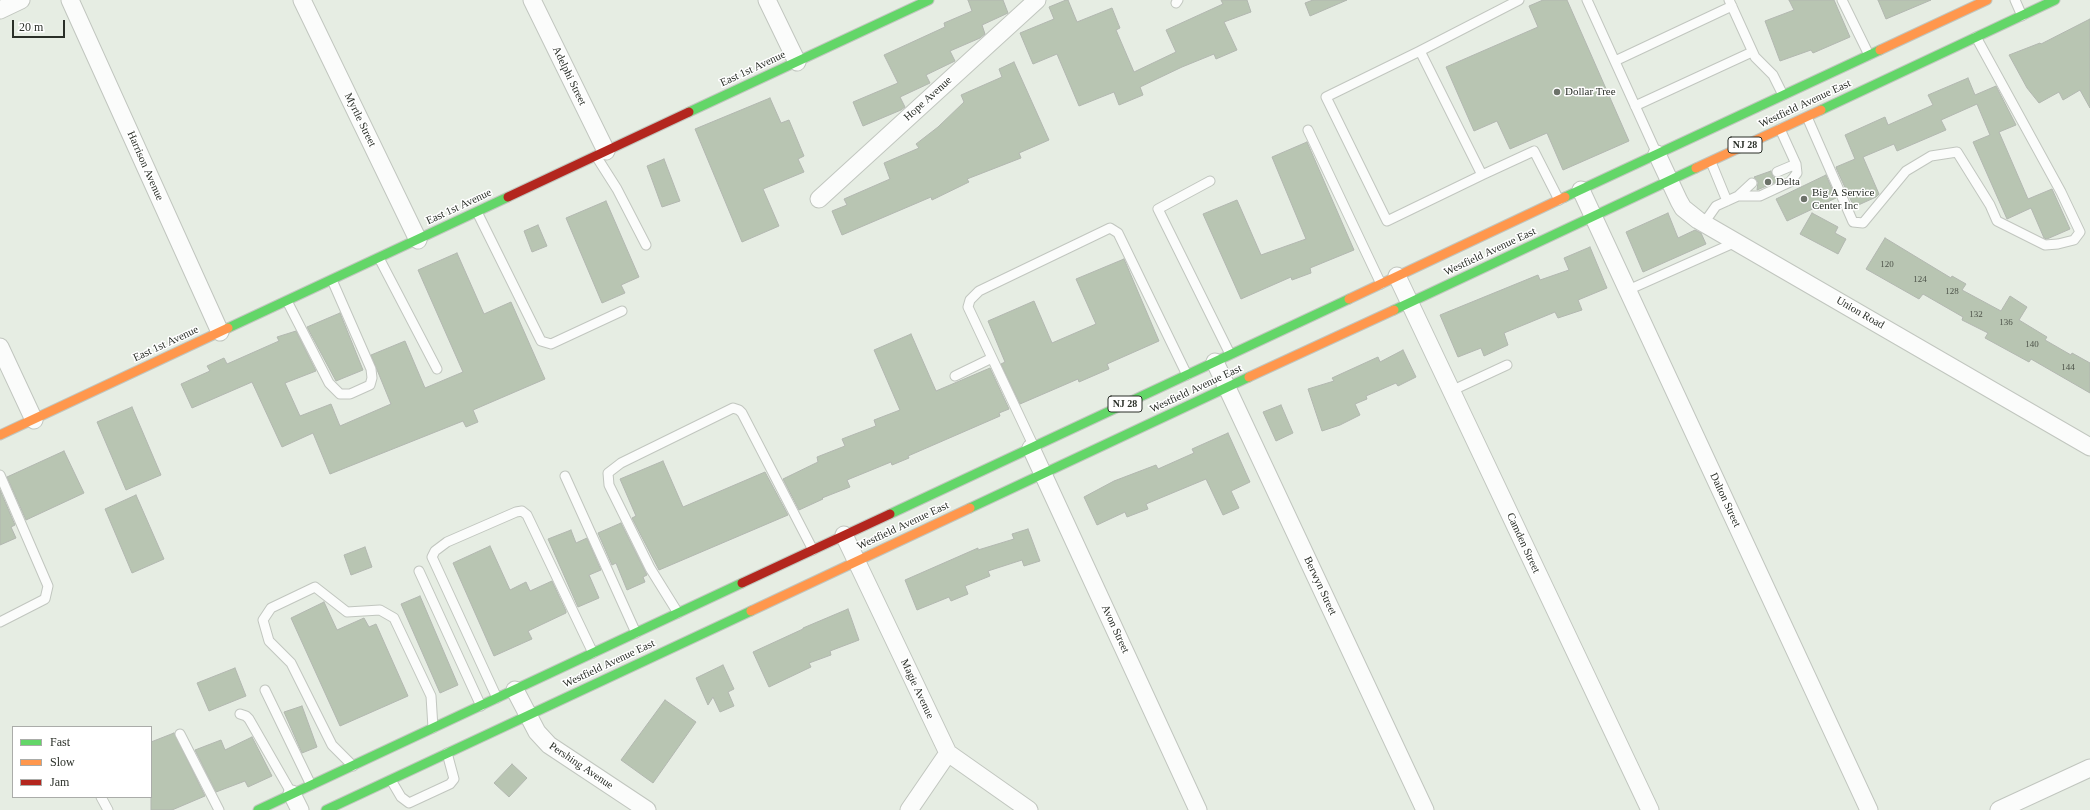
<!DOCTYPE html>
<html>
<head>
<meta charset="utf-8">
<style>
	body { margin:0 }
	#map { position:relative; width:2090px; height:810px; overflow:hidden; background:#e6ede3; font-family:"Times New Roman",serif }
	canvas { display:block }
	.legend { position:absolute; left:12px; top:726px; width:140px; height:72px; box-sizing:border-box; background:#fff; border:1px solid #aaaca9; margin:0; padding:5px 7px; list-style:none; font-size:12px; color:#2a2f28 }
	.legend li { display:flex; align-items:center; gap:8px; height:20px }
	.legend b { width:20px; border:1px solid #aaaca9 }
	.scale { position:absolute; left:12px; top:20px; width:53px; height:18px; box-sizing:border-box; border:2px solid #2a2f28; border-top:0; padding-left:5px; font-size:12px; line-height:14px; white-space:nowrap; color:#2a2f28; -webkit-text-stroke:3px #fff; paint-order:stroke }
</style>
</head>
<body>
<div id="map">
<canvas width="2090" height="810"></canvas>
<ul class="legend">
<li><b style="height:5px;background:#63d668"></b>Fast</li>
<li><b style="height:5px;background:#ff974d"></b>Slow</li>
<li><b style="height:5px;background:#b3261e"></b>Jam</li>
</ul>
<div class="scale">20 m</div>
</div>
<script>
const ctx = document.querySelector('canvas').getContext('2d');
ctx.lineJoin = 'round';
function fillPath(path, color) { ctx.fillStyle = color; ctx.fill(path, 'evenodd'); }
const poly = rows => new Path2D(rows.map(r => 'M' + r).join(''));
function trace(path, color, width, dash) { ctx.strokeStyle = color; ctx.lineWidth = width; ctx.lineCap = dash ? 'butt' : 'round'; ctx.setLineDash(dash || []); ctx.stroke(path); }
function write(font, color, halo, rows, align = 'center') {
  ctx.font = font + ' "Times New Roman",serif'; ctx.lineWidth = 3; ctx.setLineDash([]); ctx.textBaseline = 'middle'; ctx.strokeStyle = halo; ctx.fillStyle = color; for (const [text, x, y, turn = 0] of rows) {
    ctx.save(); ctx.translate(x, y); ctx.rotate((+turn || 0) * Math.PI / 180); ctx.textAlign = isNaN(turn) ? turn : align; if (halo) ctx.strokeText(text, 0, 0); ctx.fillText(text, 0, 0); ctx.restore();
  }
}
const building = poly([
	[968,0,1003,0,1008,13,982,25,985,34,980,38,950,51,955,61,926,75,930,83,900,97,905,107,901,110,863,126,853,102,898,83,884,55,945,27,944,23,972,11,968,0],
	[1066,0,1068,0,1077,22,1112,8,1120,28,1116,30,1134,72,1176,52,1166,30,1223,4,1221,0,1247,0,1251,12,1224,22,1237,50,1216,59,1214,54,1182,67,1140,87,1143,95,1119,105,1114,92,1079,106,1057,54,1033,64,1020,33,1054,19,1049,7,1066,0],
	[1313,0,1347,0,1310,16,1305,3,1313,0],
	[1543,0,1567,0,1629,141,1563,170,1547,133,1510,149,1497,121,1474,131,1446,67,1538,27,1529,6,1543,0],
	[1789,0,1834,0,1850,37,1813,53,1811,50,1780,61,1765,21,1794,10,1789,0],
	[1878,0,1931,0,1886,19,1878,0],
	[2090,19,2090,108,2080,90,2063,100,2059,92,2039,103,2027,88,2009,55,2040,43,2041,44,2090,19],
	[1014,62,1049,140,1019,153,1021,158,967,179,969,182,932,200,931,197,842,235,832,211,847,205,844,199,890,179,884,163,919,148,916,144,938,127,964,102,961,95,1002,77,999,69,1014,62],
	[1968,78,1975,95,1996,86,2016,125,1999,132,2028,199,2052,189,2070,229,2047,239,2044,238,2031,208,2007,219,1973,142,1990,135,1977,104,1941,120,1946,130,1897,151,1894,144,1863,157,1879,194,1876,197,1854,207,1837,170,1836,167,1855,159,1845,135,1885,117,1888,125,1933,105,1928,95,1968,78],
	[770,98,781,123,789,120,804,156,798,159,804,172,763,189,779,226,742,242,695,129,770,98],
	[1307,142,1354,250,1310,268,1311,273,1292,280,1291,277,1241,299,1203,214,1237,200,1261,255,1306,239,1272,157,1307,142],
	[664,159,680,201,662,207,647,166,664,159],
	[1771,171,1773,177,1780,177,1781,180,1757,190,1758,182,1754,177,1771,171],
	[1826,175,1836,198,1787,221,1776,199,1826,175],
	[606,201,639,277,621,285,625,293,602,303,566,218,606,201],
	[1668,213,1678,238,1695,230,1701,233,1706,244,1643,272,1626,232,1668,213],
	[1812,213,1838,227,1835,233,1846,239,1838,254,1800,234,1812,213],
	[538,225,547,246,532,252,524,231,538,225],
	[1885,238,1951,278,1952,276,1966,284,1962,290,2001,311,2010,296,2027,307,2019,320,2047,337,2045,340,2071,355,2072,353,2090,363,2090,393,2031,359,2029,362,1985,338,1988,333,1962,320,1963,317,1923,294,1919,299,1866,269,1885,238],
	[1590,247,1607,288,1578,300,1582,310,1558,318,1555,312,1504,333,1508,345,1484,356,1481,348,1458,357,1440,315,1538,275,1540,280,1569,270,1564,258,1590,247],
	[457,253,484,314,511,302,545,379,473,410,478,422,466,427,463,421,330,474,313,433,282,447,252,382,192,408,181,384,210,371,207,366,224,358,227,364,279,341,277,337,296,331,316,371,285,383,300,416,331,404,340,426,391,404,371,355,405,341,425,388,463,372,418,270,457,253],
	[1124,259,1159,341,1107,364,1109,369,1079,382,1078,379,1020,404,1001,364,1005,362,988,321,1034,301,1052,343,1096,324,1076,279,1124,259],
	[340,313,363,370,336,381,307,327,340,313],
	[911,334,936,391,990,368,1009,409,999,413,1000,416,908,456,909,458,892,465,891,462,847,480,850,487,822,498,823,499,799,510,783,479,818,462,817,457,845,446,842,439,876,426,874,420,900,410,874,350,911,334],
	[1403,350,1416,377,1398,386,1396,383,1366,396,1367,399,1355,404,1360,415,1340,425,1322,431,1308,389,1334,381,1332,378,1378,357,1380,362,1403,350],
	[1281,405,1293,433,1276,441,1263,412,1281,405],
	[132,407,161,475,126,490,97,422,132,407],
	[1228,433,1250,482,1231,491,1239,508,1223,515,1206,479,1146,504,1148,509,1127,517,1125,512,1097,525,1084,497,1114,481,1156,465,1158,469,1194,453,1192,449,1228,433],
	[64,451,84,493,26,520,7,477,64,451],
	[663,461,683,507,765,472,788,515,659,570,632,518,636,516,620,479,663,461],
	[0,490,15,525,11,527,16,538,0,545,0,490],
	[136,495,164,559,132,573,105,509,136,495],
	[621,523,647,575,643,577,645,582,627,590,616,563,612,565,598,533,621,523],
	[1028,529,1040,561,1024,566,1022,560,988,571,990,576,965,586,968,594,951,601,949,597,917,610,905,580,978,548,978,550,1014,539,1012,534,1028,529],
	[571,530,576,543,587,538,601,570,589,575,599,598,578,607,548,539,571,530],
	[490,546,510,590,526,582,530,591,552,581,566,611,566,613,528,631,532,639,494,656,453,563,490,546],
	[365,547,372,567,351,575,344,555,365,547],
	[420,596,458,685,440,693,401,604,420,596],
	[324,602,337,630,364,618,369,627,376,624,408,696,340,726,291,618,324,602],
	[848,609,859,640,830,651,831,655,809,663,811,667,769,687,753,652,803,629,803,628,848,609],
	[723,665,734,689,728,692,734,706,720,712,713,697,708,705,696,678,723,665],
	[235,668,246,696,209,711,197,683,235,668],
	[665,700,696,722,653,783,621,760,665,700],
	[302,706,317,747,302,753,284,712,302,706],
	[174,733,205,796,172,810,151,810,151,742,174,733],
	[252,737,272,776,248,787,245,781,216,792,195,750,221,740,225,750,252,737],
	[512,764,527,778,509,797,494,783,512,764]
]);
const lane = poly([
	[1587,0,1657,154],
	[1729,0,1755,57,1773,75,1783,95],
	[1842,0,1869,55],
	[2015,0,2022,16],
	[1176,3,1178,0],
	[1420,51,1519,0],
	[1615,61,1732,6],
	[1635,106,1752,52],
	[1807,117,1853,222,1863,223,1906,171,1931,156,1957,152,1990,205,1997,221,2045,245,2058,244,2074,240,2080,232,2061,192,1976,37],
	[1308,130,1381,284],
	[596,156,617,189,646,245],
	[1711,162,1727,201],
	[1777,172,1796,164],
	[1482,175,1387,221,1326,97,1420,51,1482,175,1534,151,1559,200],
	[1210,181,1158,209,1230,354],
	[1738,196,1752,183],
	[477,212,541,341,551,344,622,311],
	[1704,223,1716,206,1738,196,1760,196,1790,182,1797,173,1796,164,1780,129],
	[379,258,437,369],
	[1628,290,1736,242],
	[287,301,329,383,340,394,350,394,370,385,372,378,371,369,332,280],
	[955,376,992,358],
	[1451,391,1507,365],
	[1034,447,968,307,970,300,979,291,1110,228,1118,233,1187,375],
	[0,475,48,586,45,599,0,622],
	[565,476,636,633],
	[419,571,481,706],
	[678,613,650,568,609,485,608,473,621,463,733,408,739,410,742,413,813,550],
	[265,690,311,785],
	[497,698,432,557,435,551,447,542,516,512,522,511,527,515,593,653],
	[240,714,246,716,249,719,292,794],
	[180,734,219,810],
	[353,766,332,745,291,663,269,641,263,620,271,608,315,587,347,612,380,610,394,618,431,696,433,728],
	[391,780,401,797,409,803,450,784,454,779,447,753],
	[101,797,108,810]
]);
const street = poly([
	[70,0,220,332],
	[302,0,418,240],
	[532,0,606,151],
	[767,0,797,62],
	[0,10,21,0],
	[1657,154,1679,201,1683,208,1698,220,2090,447],
	[1581,190,1869,810],
	[819,199,1037,0],
	[1397,276,1650,810],
	[0,347,34,420],
	[1215,362,1425,810],
	[1031,448,1198,810],
	[844,535,948,753,1029,810],
	[515,690,537,732,549,745,647,810],
	[292,794,300,810],
	[909,810,948,753],
	[1999,810,2090,768]
]);
const fast = poly([
	[1821,110,2055,0],
	[689,112,929,0],
	[1565,197,1880,50],
	[1394,310,1696,168],
	[228,328,508,197],
	[970,508,1249,377],
	[890,514,1349,299],
	[258,810,742,583],
	[326,810,751,611]
]);
const slow = poly([
	[1880,50,1987,0],
	[1696,168,1821,110],
	[1349,299,1565,197],
	[1249,377,1394,310],
	[0,435,228,328],
	[751,611,970,508]
]);
const jam = poly([
	[508,197,689,112],
	[742,583,890,514]
]);
const markers = [
	[1557,92,4,"#6c7269"],
	[1768,182,4,"#6c7269"],
	[1804,199,4,"#6c7269"]
];
const numberNames = [
	["120",1887,265],
	["124",1920,280],
	["128",1952,292],
	["132",1976,315],
	["136",2006,323],
	["140",2032,345],
	["144",2068,368]
];
const shields = [
	[1745,145,34],
	[1125,404,34]
];
const shieldNames = [
	["NJ 28",1745,145],
	["NJ 28",1125,404]
];
const streetNames = [
	["East 1st Avenue",753,69,-25],
	["Adelphi Street",569,76,64],
	["Hope Avenue",928,99,-42],
	["Westfield Avenue East",1805,104,-25],
	["Myrtle Street",360,120,64],
	["Harrison Avenue",145,166,66],
	["East 1st Avenue",459,207,-25],
	["Westfield Avenue East",1490,252,-25],
	["Union Road",1860,313,30],
	["East 1st Avenue",166,344,-25],
	["Westfield Avenue East",1196,389,-25],
	["Dalton Street",1725,500,65],
	["Westfield Avenue East",903,526,-25],
	["Camden Street",1523,543,65],
	["Berwyn Street",1320,586,65],
	["Avon Street",1115,629,65],
	["Westfield Avenue East",609,664,-25],
	["Magie Avenue",917,689,65],
	["Pershing Avenue",581,766,34]
];
const poiNames = [
	["Dollar Tree",1565,92],
	["Delta",1776,182],
	["Big A Service",1812,193],
	["Center Inc",1812,206]
];
fillPath(building, '#b8c5b2');
trace(building, '#b2b7b0', 1);
trace(lane, '#c1c6bf', 11);
trace(street, '#c1c6bf', 19);
trace(fast, '#c1c6bf', 11);
trace(slow, '#c1c6bf', 11);
trace(jam, '#c1c6bf', 11);
trace(lane, '#fbfcfb', 9);
trace(street, '#fbfcfb', 17);
trace(fast, '#63d668', 9);
trace(slow, '#ff974d', 9);
trace(jam, '#b3261e', 9);
for (const [x, y, r, color] of markers) { const dot = new Path2D(); dot.arc(x, y, r, 0, 2 * Math.PI); ctx.fillStyle = color; ctx.fill(dot); trace(dot, '#fff', 1.5); }
write('9px', '#4e544a', null, numberNames);
for (const [x, y, w] of shields) { const box = new Path2D(); box.roundRect(x - w / 2, y - 8, w, 16, 3); ctx.fillStyle = '#fff'; ctx.fill(box); trace(box, '#2a2f28', 1); }
write('bold 10px', '#2a2f28', null, shieldNames);
write('11px', '#2a2f28', '#fff', streetNames);
write('11px', '#2a2f28', '#fff', poiNames, 'left');
</script>
</body>
</html>
